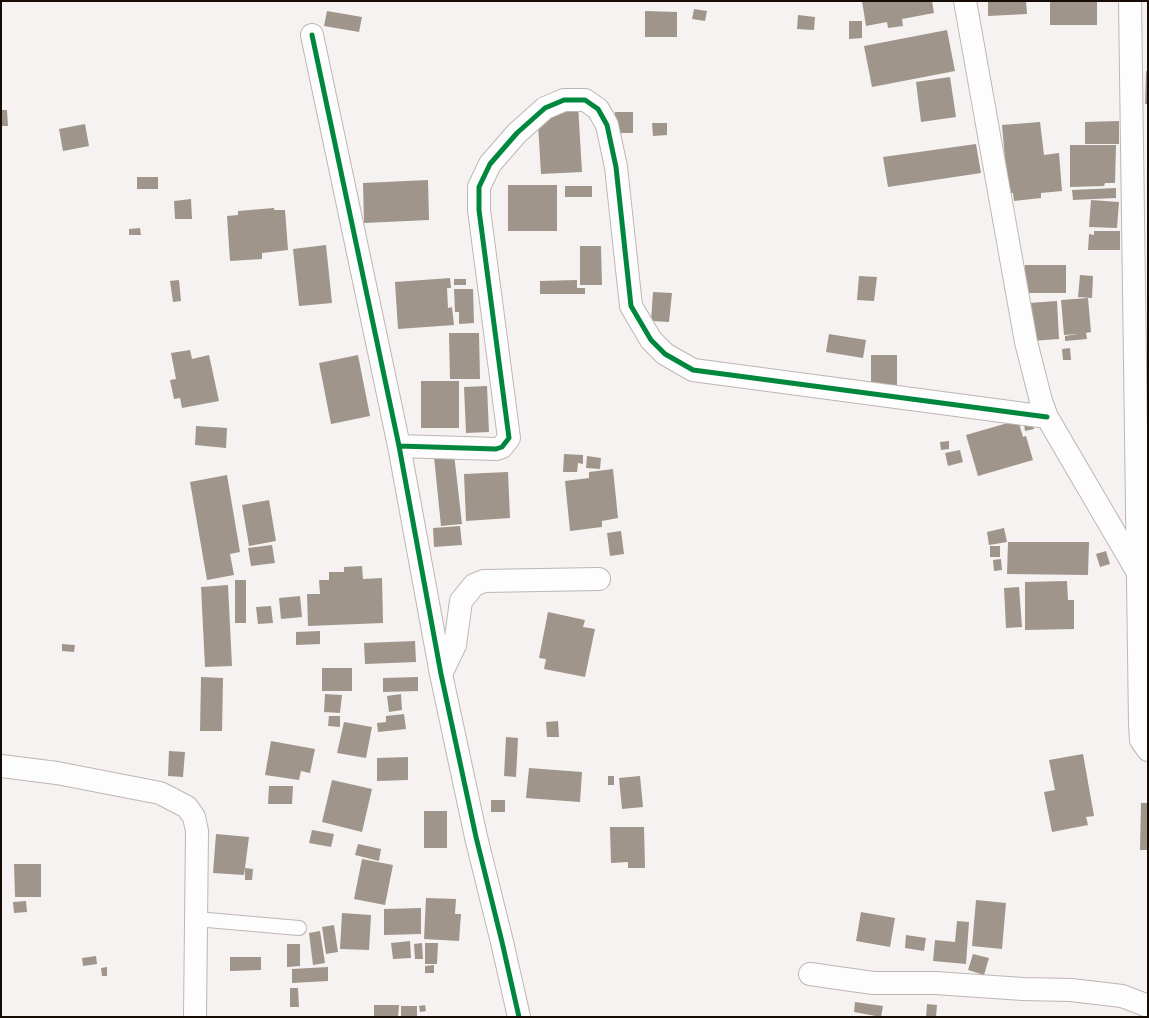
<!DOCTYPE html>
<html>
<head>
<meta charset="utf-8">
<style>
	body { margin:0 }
	#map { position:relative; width:1149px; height:1018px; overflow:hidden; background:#f6f2f1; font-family:"Asap Condensed",sans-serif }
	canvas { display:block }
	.frame { position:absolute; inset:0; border:2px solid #170b06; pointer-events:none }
</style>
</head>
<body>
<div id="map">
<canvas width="1149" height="1018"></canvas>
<div class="frame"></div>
</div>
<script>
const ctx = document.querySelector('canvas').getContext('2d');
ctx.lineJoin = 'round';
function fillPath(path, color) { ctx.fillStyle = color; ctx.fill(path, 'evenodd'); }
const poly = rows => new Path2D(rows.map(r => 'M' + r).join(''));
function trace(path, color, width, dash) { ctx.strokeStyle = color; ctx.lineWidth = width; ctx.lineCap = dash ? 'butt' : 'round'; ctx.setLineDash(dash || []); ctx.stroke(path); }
const building = poly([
	[862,1,932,1,934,13,902,19,903,26,888,28,887,22,866,26],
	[988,1,1026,1,1027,14,988,16],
	[1050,1,1097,1,1097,25,1050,25],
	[694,9,707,11,705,21,692,19],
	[327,11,362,17,359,32,324,26],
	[645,11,677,12,677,37,645,37],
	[798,15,815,17,814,30,797,29],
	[849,21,862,21,862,38,849,39],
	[947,30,955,71,872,87,864,46],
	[1146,71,1148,71,1148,104,1145,104],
	[950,77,956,117,921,122,916,82],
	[578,105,582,172,541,174,537,107],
	[1,110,7,110,8,126,1,126],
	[615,112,633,112,633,133,615,133],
	[1119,121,1119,144,1085,144,1085,122],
	[1040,122,1044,155,1059,153,1062,191,1041,193,1041,198,1014,201,1013,193,1008,193,1002,125],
	[652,123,667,123,667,135,653,136],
	[85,124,89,146,63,151,59,129],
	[976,144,981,173,888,187,883,157],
	[1070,145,1116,145,1115,183,1105,183,1104,186,1070,187],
	[137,177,158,177,158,189,137,189],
	[428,180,429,220,364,223,363,183],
	[508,185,557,185,557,231,508,231],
	[565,186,592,186,592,197,565,197],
	[1116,188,1116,198,1073,200,1072,190],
	[191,199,192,219,175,219,174,201],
	[1091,200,1119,202,1117,228,1089,227],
	[274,208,274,210,285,210,288,250,262,253,262,259,230,261,227,216,238,215,238,211],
	[140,228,141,235,129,235,129,229],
	[1094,231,1120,231,1120,250,1088,250,1089,234,1094,235],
	[326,245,332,303,299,306,293,249],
	[580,246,601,246,602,285,580,285],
	[1025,265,1066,265,1066,293,1025,293],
	[1080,275,1093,276,1092,298,1078,297],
	[859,276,877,277,874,301,857,300],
	[450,278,451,288,447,288,448,308,452,307,454,325,398,329,395,282],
	[454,279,466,279,466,285,454,285],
	[179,280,181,301,173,302,170,281],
	[577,280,577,288,585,288,585,294,540,294,540,281],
	[454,289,473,289,474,323,459,324,459,312,455,312],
	[653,292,672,293,669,322,651,321],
	[1088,298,1091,332,1086,333,1087,339,1065,341,1065,336,1078,334,1064,335,1061,300],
	[1057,301,1059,339,1032,341,1029,303],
	[449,333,479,333,480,379,450,379],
	[829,334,866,340,863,358,826,352],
	[1070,348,1071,360,1063,360,1062,349],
	[190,350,192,359,209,355,219,401,182,408,180,398,174,399,170,380,176,379,171,353],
	[358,355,370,416,331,424,319,363],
	[871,355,897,355,897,387,871,387],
	[421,381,459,381,459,428,421,428],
	[487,386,489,432,466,433,464,387],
	[1018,420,1023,437,1026,436,1033,460,978,476,966,435],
	[1033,423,1034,429,1025,431,1024,424],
	[196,426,227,428,226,448,195,445],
	[949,441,949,449,941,450,940,442],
	[960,450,963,462,948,466,945,453],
	[454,454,462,524,441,526,434,457],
	[564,454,583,455,583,464,578,463,577,472,563,472],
	[587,456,601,458,600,469,586,468],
	[613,469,618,518,602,521,602,527,570,531,565,481,589,478,589,472],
	[508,472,510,518,466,521,464,474],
	[227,475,240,552,230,554,234,575,207,580,190,482],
	[269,500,276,541,249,546,242,505],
	[460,526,462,545,434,547,433,528],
	[1004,528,1007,542,989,545,987,532],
	[621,531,624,554,610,556,607,533],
	[1008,542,1089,542,1088,575,1007,574],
	[272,545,275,563,251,566,248,548],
	[990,546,1000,546,1000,557,990,557],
	[1106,551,1110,564,1100,567,1096,554],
	[1001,559,1002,570,994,571,993,560],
	[362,566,363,579,382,578,383,623,308,626,307,594,320,594,319,580,329,580,329,572,344,572,344,567],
	[235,580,246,580,246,623,235,623],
	[1067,581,1068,600,1074,600,1074,629,1025,630,1025,582],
	[228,585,232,666,205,667,201,587],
	[1019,587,1022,627,1006,628,1004,588],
	[300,596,302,617,281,619,279,598],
	[271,606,273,623,258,624,256,607],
	[548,612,585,620,583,627,595,629,585,677,544,669,546,659,539,658],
	[320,631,320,644,296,645,296,632],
	[415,641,416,662,365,664,364,643],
	[62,644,75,645,74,652,62,651],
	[322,668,352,668,352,691,322,691],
	[201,677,223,678,222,731,200,731],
	[418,677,418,691,383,692,383,678],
	[325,694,342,695,340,713,324,712],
	[401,694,402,710,389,712,387,696],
	[404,714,406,729,378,732,377,723,386,722,386,716],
	[329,716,340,716,340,727,328,726],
	[558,721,559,737,547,737,546,722],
	[344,722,372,727,366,758,337,753],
	[506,737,518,738,516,777,504,776],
	[271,741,315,749,310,773,301,771,299,780,265,775],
	[169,751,185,752,183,777,168,776],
	[1083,754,1094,816,1086,817,1088,825,1052,832,1044,792,1055,790,1049,760],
	[408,757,408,780,377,781,377,758],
	[529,768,582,772,580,802,526,798],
	[608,776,614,776,614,785,608,785],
	[640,776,643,807,622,809,619,778],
	[332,780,372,789,362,832,322,822],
	[269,786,293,786,292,804,268,804],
	[491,800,505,800,505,812,491,812],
	[1141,803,1148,803,1148,850,1140,850],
	[424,811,447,811,447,848,424,848],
	[610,827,644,827,645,868,628,868,628,862,611,863],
	[312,830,334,834,331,847,309,843],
	[216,834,249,837,244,875,213,873],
	[358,844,381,849,379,861,355,855],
	[362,859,393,865,385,905,354,899],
	[14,864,41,864,41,897,15,897],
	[245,868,253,869,252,880,245,880],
	[426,898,456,899,455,914,461,914,459,941,424,939],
	[976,900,1006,903,1002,949,972,946],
	[26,901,27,912,14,913,13,902],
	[421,908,421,934,384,935,384,909],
	[861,912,895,918,890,947,856,941],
	[342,913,371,915,369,950,340,949],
	[957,921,969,922,966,964,933,961,935,940,955,942],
	[334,925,338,952,326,954,322,927],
	[320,931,325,963,313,965,309,933],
	[906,935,926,938,924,951,905,948],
	[410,941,411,958,393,959,391,943],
	[422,943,423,959,415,959,414,944],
	[425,943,438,943,437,964,425,964],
	[287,944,300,944,300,966,287,967],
	[973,954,989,958,984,975,968,970],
	[96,956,97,964,83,966,82,958],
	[230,957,261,957,261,970,230,971],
	[434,965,434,973,425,973,425,966],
	[107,967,107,976,102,976,101,968],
	[328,967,328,981,292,983,292,969],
	[290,988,298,988,299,1007,290,1007],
	[855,1002,883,1006,881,1017,854,1012],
	[927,1004,937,1005,936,1017,926,1017],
	[374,1005,399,1005,398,1017,374,1017],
	[425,1005,426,1011,420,1012,419,1006],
	[401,1006,417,1006,417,1017,401,1017]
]);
const lane = poly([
	[196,919,299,928]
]);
const street = poly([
	[965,1,1026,342,1041,401,1047,417,1137,571],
	[1130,1,1140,723,1141,740,1148,750],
	[312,35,399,446,441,674,476,837,502,942,519,1017],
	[399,446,496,449,502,447,509,438,479,210,479,187,490,164,517,133,545,108,564,100,585,100,598,109,607,125,616,167,631,306,651,340,665,354,693,370,1047,417],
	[441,674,455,645,461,601,474,585,484,581,599,579],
	[1,766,57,773,160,793,187,807,194,817,197,831,195,1017],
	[810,974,873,983,935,983,1023,989,1071,990,1122,996,1148,1006]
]);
const cycleway = poly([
	[312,35,399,446,441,674,476,837,502,942,519,1017],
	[399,446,496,449,502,447,509,438,479,210,479,187,490,164,517,133,545,108,564,100,585,100,598,109,607,125,616,167,631,306,651,340,665,354,693,370,1047,417]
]);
fillPath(building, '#9f958a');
trace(lane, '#beb6b2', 16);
trace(street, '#beb6b2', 24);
trace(lane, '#fefdfd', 14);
trace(street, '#fefdfd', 22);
trace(cycleway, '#00873e', 5);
</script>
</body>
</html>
